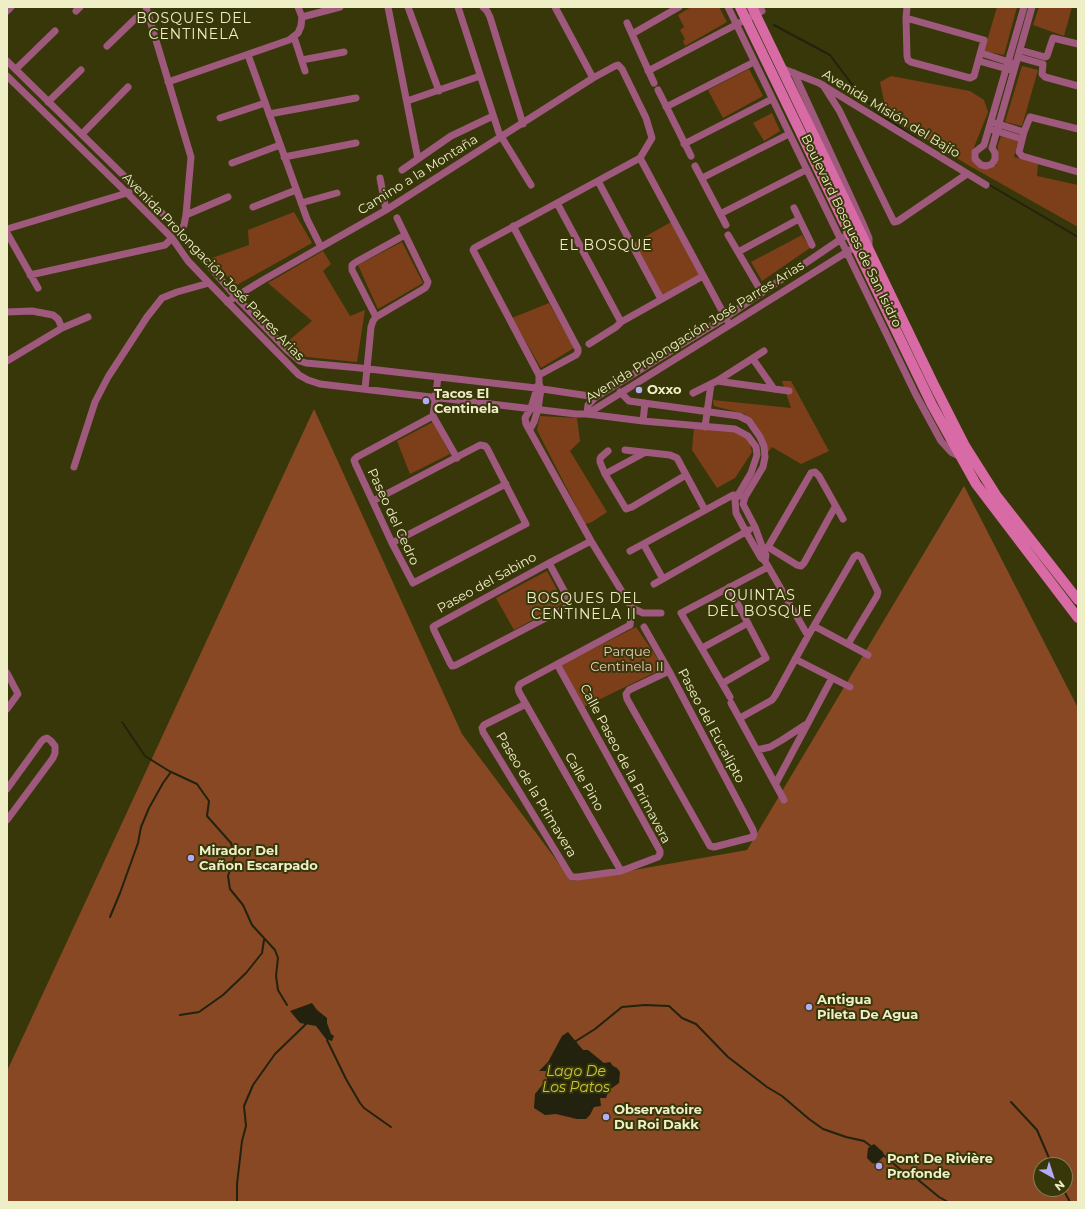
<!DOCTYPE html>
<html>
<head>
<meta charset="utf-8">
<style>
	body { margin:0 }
	#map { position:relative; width:1085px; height:1209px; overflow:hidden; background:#38370a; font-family:Montserrat,sans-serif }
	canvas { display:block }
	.frame { position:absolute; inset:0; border:8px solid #eeefc7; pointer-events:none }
	.north { position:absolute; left:1033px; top:1157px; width:40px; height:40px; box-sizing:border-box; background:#38370a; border:1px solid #818156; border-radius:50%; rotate:141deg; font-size:11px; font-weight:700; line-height:16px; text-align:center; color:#eeefc7 }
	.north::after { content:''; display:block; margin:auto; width:14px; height:18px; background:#b4acf9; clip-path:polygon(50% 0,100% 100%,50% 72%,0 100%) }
</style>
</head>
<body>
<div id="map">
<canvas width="1085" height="1209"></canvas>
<div class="frame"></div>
<div class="north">N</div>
</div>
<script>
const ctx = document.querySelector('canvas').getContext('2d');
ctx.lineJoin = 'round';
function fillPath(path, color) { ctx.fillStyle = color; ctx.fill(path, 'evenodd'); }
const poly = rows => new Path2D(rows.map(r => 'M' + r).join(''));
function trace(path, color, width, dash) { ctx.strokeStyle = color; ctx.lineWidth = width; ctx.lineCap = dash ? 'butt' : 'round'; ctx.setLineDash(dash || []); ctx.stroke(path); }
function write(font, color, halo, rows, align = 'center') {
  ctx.font = font + ' Montserrat,sans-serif'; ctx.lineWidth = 4; ctx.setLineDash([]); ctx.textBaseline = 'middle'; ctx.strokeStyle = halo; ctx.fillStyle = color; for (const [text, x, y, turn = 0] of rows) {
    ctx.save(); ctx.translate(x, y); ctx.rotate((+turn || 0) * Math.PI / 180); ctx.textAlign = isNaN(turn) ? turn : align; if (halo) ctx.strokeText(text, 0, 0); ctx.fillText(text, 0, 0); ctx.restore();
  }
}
const green = poly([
	[691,7,719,7,727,22,685,46,683,41,685,39,680,30,684,27,678,15],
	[997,7,1017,7,1004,55,984,51],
	[1039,7,1072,7,1064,36,1033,25],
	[1022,66,1038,70,1022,126,1005,122],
	[749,69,763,96,723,118,708,90],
	[891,76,970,91,984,100,988,112,971,155,981,169,996,166,998,145,1001,136,1018,141,1014,157,1038,164,1037,176,1078,185,1078,227,968,165,887,115,880,82],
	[772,113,780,131,764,141,753,123],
	[294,212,312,243,235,286,212,258,249,245,248,230],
	[673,221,701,274,661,298,632,244],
	[802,235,810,248,762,281,751,262],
	[402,242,423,283,378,309,358,265],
	[323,251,331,264,323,271,350,316,365,310,357,362,297,356,287,342,312,321,268,283],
	[549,303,574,348,541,368,512,318],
	[782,381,791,381,829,451,801,464,772,447,767,453,758,431,745,414,714,406,713,400,791,408],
	[540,416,577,418,580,441,570,451,607,512,592,522,585,524,537,430],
	[433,422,450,454,410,474,397,441],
	[694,427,739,432,749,440,752,452,735,478,717,488,692,450],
	[547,571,564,603,514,630,496,598],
	[636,627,664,668,584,707,561,665]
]);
const forest = poly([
	[314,409,462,734,572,881,747,850,964,486,1078,708,1078,1202,7,1202,7,1071],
	[1041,1165,1065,1165,1065,1189,1041,1189]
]);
const water = poly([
	[312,1003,317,1010,327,1018,327,1023,331,1034,334,1036,332,1041,326,1039,316,1026,300,1023,290,1011],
	[568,1032,583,1050,588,1050,604,1063,610,1062,613,1066,617,1068,620,1072,619,1083,609,1090,606,1098,600,1098,601,1106,594,1107,590,1115,586,1119,577,1119,556,1114,545,1115,534,1108,535,1094,547,1079,548,1071,539,1071,548,1062,562,1036],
	[874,1144,883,1152,884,1156,876,1164,872,1163,867,1158,868,1148]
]);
const stream = poly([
	[774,25,830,55,851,83,877,112,917,139],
	[988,184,1078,237],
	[122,722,145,756,169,771,197,784,209,801,207,816,231,843,235,856,228,876,230,889,243,905,252,925,275,950,278,958,276,976,278,990,287,1005],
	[110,917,120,893,138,843,141,827,149,808,163,783,171,772],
	[180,1015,199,1012,223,995,246,973,262,953,264,940],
	[327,1040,346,1079,360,1103,364,1108,391,1127],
	[576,1041,595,1029,622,1007,645,1005,669,1006,682,1018,696,1024,728,1057,767,1087,782,1096,809,1119,823,1129,846,1137,864,1141,872,1147],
	[1011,1102,1037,1130,1052,1165],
	[882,1154,901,1170,916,1178,939,1197,948,1202],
	[1063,1189,1070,1202],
	[237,1202,237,1184,242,1141,246,1126,244,1106,253,1085,275,1054,306,1024]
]);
const minor = poly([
	[146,7,191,157,186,215,184,225,180,232],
	[388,7,418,159],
	[408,7,439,91],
	[458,7,499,133,531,185],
	[483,7,487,11,490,17,523,124],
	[555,7,593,78],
	[728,7,916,395,941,441,951,452,961,457],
	[1024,7,984,145,975,152,975,159,981,165,986,166,992,164,995,159,995,153,992,148,1032,7],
	[7,11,11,7],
	[76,11,80,7],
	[302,17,340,7],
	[906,18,984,40,974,76,970,78,911,62,908,60,907,56,906,18,907,7],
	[627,23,654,83],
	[632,34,679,7],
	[294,37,305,71],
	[107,46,136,18,148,13],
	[1020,50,1045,57,1047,56,1053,38,1078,44],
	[981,53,1012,63],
	[248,55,307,219,321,247],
	[1018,57,1043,64,1042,74,1045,77,1078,86],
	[302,60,344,52],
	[7,61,173,224,235,296,287,350,300,361,306,363,360,368,536,388,596,397],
	[979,61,1011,70],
	[781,68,819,83,986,185],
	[16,69,55,31],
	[648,71,762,11,760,7],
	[794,73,864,226,869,238,869,248],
	[7,76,127,193,172,238,188,261,209,283,299,375,308,380,320,384,576,414,587,414,643,421,735,429,748,436,756,447,757,455,751,473,735,500,736,513,746,532,761,558,765,561,808,636],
	[168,82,289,40,298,33,301,26,302,17,298,7],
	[823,85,839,110,894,222,898,221,967,174],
	[658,90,691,156],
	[407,101,480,76],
	[48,102,81,70],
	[666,107,754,62],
	[269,114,356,98],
	[220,118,265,103],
	[995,123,1024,132],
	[1078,129,1030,117,1024,132,1019,152,1022,156,1078,172],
	[993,130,1022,139],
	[82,134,128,87],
	[684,144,772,99],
	[284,157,356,143],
	[640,158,727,320],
	[232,163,280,145],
	[695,166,726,225],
	[402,170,451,136,493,116],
	[380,178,386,210],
	[702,178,789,134],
	[598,181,661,299],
	[301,203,337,193],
	[557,203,621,322],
	[253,207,296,190],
	[794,208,812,245],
	[720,214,806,170],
	[186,215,228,197],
	[513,226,578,349,578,352,576,355,539,375],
	[7,229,127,193,129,192],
	[7,233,38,288],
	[728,235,762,293],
	[738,252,799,219],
	[30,275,165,245,172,238],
	[227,302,263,280,386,210,593,78,615,66,618,65,622,69,646,118,652,138,640,158,474,248,473,250,539,375,539,383,541,389,538,409,534,422,530,429],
	[7,312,32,311,53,315,58,319,62,328],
	[376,317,352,270,352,265,356,262,405,235],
	[589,344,616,327,621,322,703,276],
	[753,359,774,389],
	[7,361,62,328,88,317],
	[438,377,433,416,457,458],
	[717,381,789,391],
	[538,385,531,408,525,418,526,424,591,541,632,608],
	[365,389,371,327,373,321,376,317,425,288,427,285,428,282,397,218],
	[620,392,629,401,739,416,749,421,760,437,764,446,765,457,763,467,745,497,743,504,755,527,763,549,766,555,765,561],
	[693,393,717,381,764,351],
	[587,414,588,405,596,397,726,317,844,237],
	[587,414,850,250],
	[643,421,645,403],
	[705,427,711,384],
	[625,450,670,455,677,458,705,510],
	[608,451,601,457,600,459,600,462,605,474,626,509,632,507,686,475],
	[74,467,95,402,108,377,147,317,162,298,177,292,209,283],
	[605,474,644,453],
	[373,501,480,445,485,446,487,448,526,524,413,583,392,543,355,463,354,460,357,457,433,416],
	[392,543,506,484],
	[768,547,797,565,801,566,804,563,835,507],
	[630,551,645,543],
	[759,551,768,547,811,473,815,472,819,476,843,519],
	[549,563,569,600,569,605,565,608,456,665,452,666,450,663,434,630,433,627,436,625,549,563,591,541],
	[663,579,644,545,645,543,733,495,740,496],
	[654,584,749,530],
	[632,608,643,613,661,613],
	[630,625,632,608],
	[814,626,868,655],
	[644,627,669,671,753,830,754,834,753,837,714,847,710,846,627,699,626,694,629,690,669,671],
	[702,648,748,623],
	[795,659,850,687],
	[7,673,18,694,7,709],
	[723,683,766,658,729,587],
	[730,697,681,613,768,567],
	[731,703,784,800],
	[526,704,484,725,482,728,483,732,570,875,572,877,578,877,621,871,658,857,660,854,660,851,557,664],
	[740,718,772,700,775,696,808,636,854,557,857,555,861,557,878,592,877,596,848,644],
	[757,750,770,747,782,740,805,725],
	[776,783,832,678],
	[7,789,41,742,44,739,47,738,51,741,55,746,55,753,53,758,7,820],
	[621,871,519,692,518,688,520,684,630,625]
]);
const secondary = poly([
	[740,7,932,405,961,457,976,484,1078,618],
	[752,7,933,383,965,446,996,495,1078,600]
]);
const markers = [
	[639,390,4,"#b4acf9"],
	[426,401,4,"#b4acf9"],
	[191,858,4,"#b4acf9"],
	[809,1007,4,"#b4acf9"],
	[606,1117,4,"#b4acf9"],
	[879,1166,4,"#b4acf9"]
];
const streetNames = [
	["Avenida Misión del Bajío",891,114,31],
	["Camino a la Montaña",418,175,-32],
	["Boulevard Bosques de San Isidro",851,231,64],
	["Avenida Prolongación José Parres Arias",213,267,46],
	["Avenida Prolongación José Parres Arias",695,332,-32],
	["Paseo del Cedro",393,517,65],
	["Paseo del Sabino",487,583,-29],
	["Paseo del Eucalipto",711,726,62],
	["Calle Paseo de la Primavera",625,764,62],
	["Calle Pino",584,782,60],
	["Paseo de la Primavera",536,795,59]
];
const poiNames = [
	["Oxxo",647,390],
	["Tacos El",434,394],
	["Centinela",434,409],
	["Mirador Del",199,851],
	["Cañon Escarpado",199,866],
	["Antigua",817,1000],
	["Pileta De Agua",817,1015],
	["Observatoire",614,1110],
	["Du Roi Dakk",614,1125],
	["Pont De Rivière",887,1159],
	["Profonde",887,1174]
];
const parkNames = [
	["Parque",627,652],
	["Centinela II",627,667]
];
const neighbourhoodNames = [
	["BOSQUES DEL",194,19],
	["CENTINELA",194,35],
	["EL BOSQUE",606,246],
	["QUINTAS",760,596],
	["DEL BOSQUE",760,612],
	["BOSQUES DEL",584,599],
	["CENTINELA II",584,615]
];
const waterNames = [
	["Lago De",576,1072],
	["Los Patos",576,1088]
];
fillPath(green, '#7d3f1a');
fillPath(forest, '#884824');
fillPath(water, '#22220e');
trace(stream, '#22220e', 2);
trace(minor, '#9e597d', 7);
trace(secondary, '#d86aa5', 10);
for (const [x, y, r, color] of markers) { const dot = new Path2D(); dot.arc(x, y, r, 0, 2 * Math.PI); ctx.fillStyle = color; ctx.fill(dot); trace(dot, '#38370a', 1.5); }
write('13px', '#eeefc7', '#38370a', streetNames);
write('bold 13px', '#eeefc7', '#38370a', poiNames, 'left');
write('13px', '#ebcebf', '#38370a', parkNames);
ctx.letterSpacing = '1px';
write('14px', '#eeefc7', '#38370a', neighbourhoodNames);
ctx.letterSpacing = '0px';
write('italic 14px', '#c8c637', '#38370a', waterNames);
</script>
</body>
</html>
